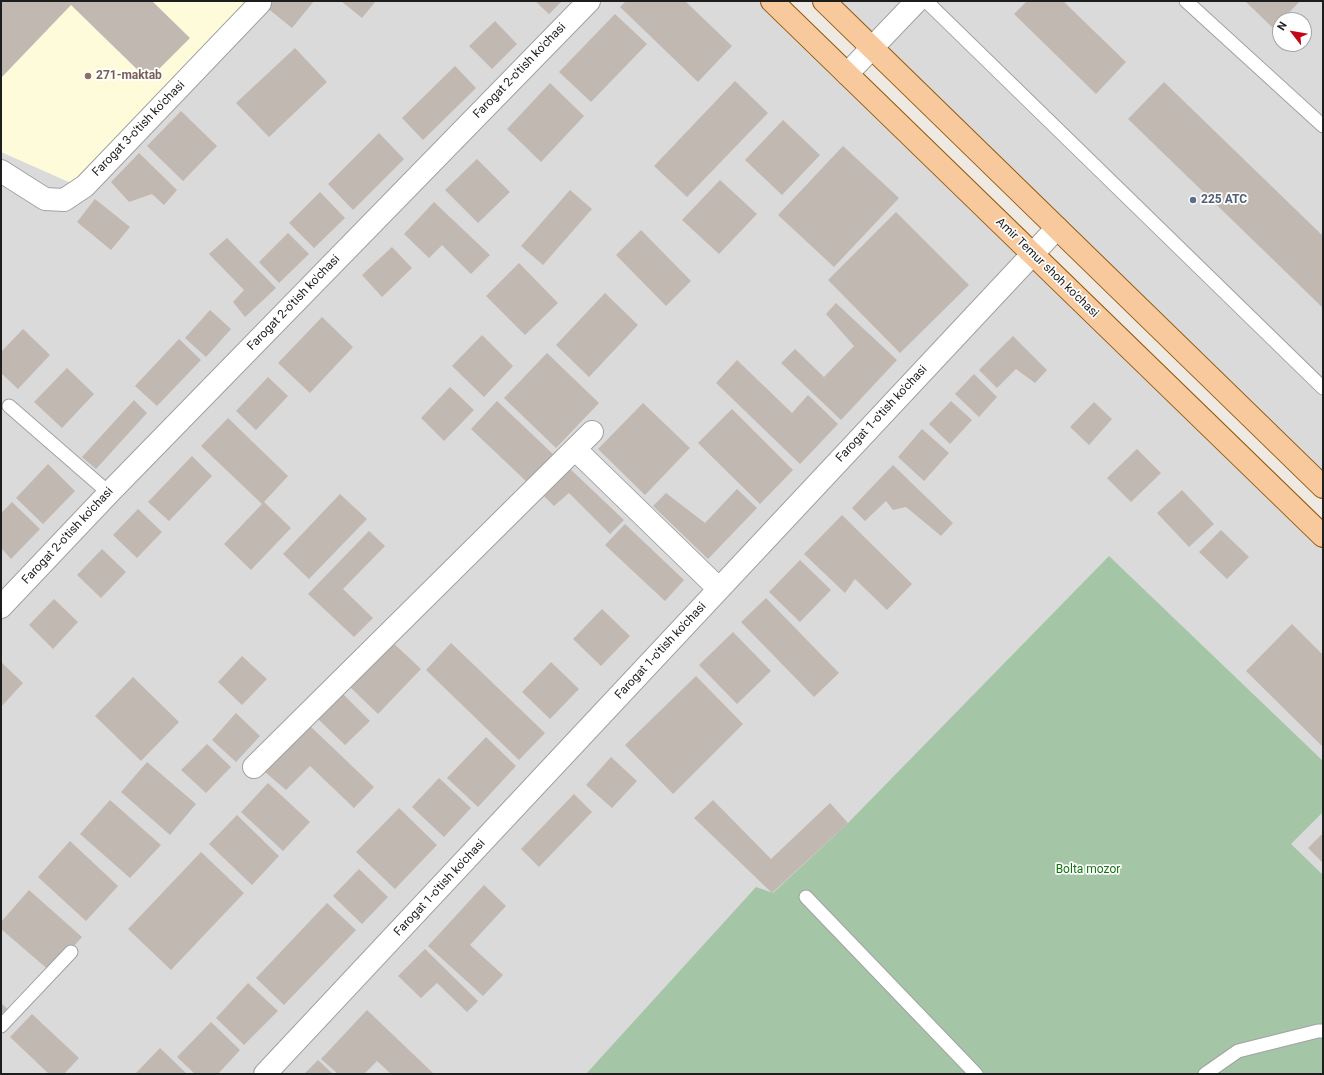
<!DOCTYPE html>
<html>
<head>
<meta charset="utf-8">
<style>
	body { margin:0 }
	#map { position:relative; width:1324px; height:1075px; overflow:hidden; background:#eee9e3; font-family:Roboto,sans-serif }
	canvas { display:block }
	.frame { position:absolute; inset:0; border:2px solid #1d1d1d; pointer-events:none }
	.north { position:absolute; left:1272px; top:12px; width:40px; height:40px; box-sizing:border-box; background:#fff; border:1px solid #a5a5a5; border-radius:50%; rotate:301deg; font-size:11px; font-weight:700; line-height:16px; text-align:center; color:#1d1d1d }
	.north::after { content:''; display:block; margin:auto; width:14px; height:18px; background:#c30717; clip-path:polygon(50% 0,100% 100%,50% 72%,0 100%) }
</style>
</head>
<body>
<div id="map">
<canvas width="1324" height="1075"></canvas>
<div class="frame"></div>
<div class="north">N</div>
</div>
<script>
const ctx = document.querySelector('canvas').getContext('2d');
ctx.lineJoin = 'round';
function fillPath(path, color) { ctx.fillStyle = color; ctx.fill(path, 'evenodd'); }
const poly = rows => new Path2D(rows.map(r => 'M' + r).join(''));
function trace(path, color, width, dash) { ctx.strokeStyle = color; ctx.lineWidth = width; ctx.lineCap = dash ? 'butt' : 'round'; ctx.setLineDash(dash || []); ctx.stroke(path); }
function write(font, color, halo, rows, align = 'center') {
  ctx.font = font + ' Roboto,sans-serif'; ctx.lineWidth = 3.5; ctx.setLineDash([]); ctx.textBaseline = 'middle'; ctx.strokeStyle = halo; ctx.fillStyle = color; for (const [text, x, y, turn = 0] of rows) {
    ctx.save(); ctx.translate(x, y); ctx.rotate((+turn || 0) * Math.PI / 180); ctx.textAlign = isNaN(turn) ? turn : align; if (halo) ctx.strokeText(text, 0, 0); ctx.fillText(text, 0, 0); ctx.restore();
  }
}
const residential = poly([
	[1,1,772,1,1323,536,1323,1074,1,1074],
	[824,1,1323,1,1323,487],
	[1280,20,1304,20,1304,44,1280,44]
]);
const education = poly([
	[1,1,250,1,71,183,1,152]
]);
const cemetery = poly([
	[1109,556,1323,761,1323,812,1291,844,1323,875,1323,1074,586,1074,756,887,773,893,848,823]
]);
const building = poly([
	[1,1,152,1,190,38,148,80,71,5,1,78],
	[271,1,314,1,292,28,266,7],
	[341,1,376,1,362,18],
	[535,1,562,1,549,14],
	[626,1,685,1,732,46,698,82,620,7],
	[1027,1,1063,1,1126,62,1096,94,1014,14],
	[1245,1,1300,1,1282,20,1280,20,1280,22,1274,29],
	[615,14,647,44,591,102,559,72],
	[495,21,517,44,492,69,469,46],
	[295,48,327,82,269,137,236,103],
	[455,66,476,88,423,140,402,118],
	[735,81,768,113,687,197,654,166],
	[1164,82,1323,236,1323,308,1128,119],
	[550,83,584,116,541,162,507,129],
	[181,111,217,146,183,181,147,146],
	[783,120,820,155,782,195,745,160],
	[379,133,404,159,353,210,328,184],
	[843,146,899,198,834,267,778,215],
	[139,153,177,190,164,205,152,194,129,202,111,182],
	[477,159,510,192,478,223,445,190],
	[720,180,757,214,719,254,682,220],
	[570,190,592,209,543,265,521,246],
	[320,192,345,218,314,248,289,223],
	[95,199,130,227,111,250,77,222],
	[434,202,490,255,471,274,442,245,429,258,404,234],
	[896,212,969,285,900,353,828,280],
	[641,230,691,281,666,306,616,255],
	[288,233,309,254,279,283,259,262],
	[227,238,276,288,245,317,233,302,244,290,209,254],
	[392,247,412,268,382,297,362,275],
	[519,263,558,303,525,335,486,296],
	[605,293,638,325,589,377,556,345],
	[836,303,897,360,841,420,781,363,795,349,824,377,854,346,826,314],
	[210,310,231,329,206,357,185,338],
	[322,317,353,347,310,393,278,363],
	[23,329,50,355,18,389,1,373,1,352],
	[482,335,513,366,484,397,452,366],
	[1013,336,1047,370,1035,383,1016,369,997,388,979,370],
	[179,339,201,360,157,406,135,386],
	[547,353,599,403,556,448,504,398],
	[737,360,792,413,808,395,838,424,800,464,716,383],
	[67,368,94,394,62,428,34,402],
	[974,374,997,397,979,417,955,394],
	[268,377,288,396,256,430,236,411],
	[450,387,474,410,444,441,421,418],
	[134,400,147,413,96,469,82,457],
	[497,401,554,455,528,483,471,429],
	[951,401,972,420,950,444,929,424],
	[1094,402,1112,419,1089,445,1070,427],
	[643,403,690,448,645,495,598,449],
	[732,409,793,470,760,504,698,443],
	[228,418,288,476,264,502,291,528,251,570,224,544,262,504,201,446],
	[922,429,949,453,924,481,898,457],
	[1137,449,1161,473,1131,502,1107,478],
	[192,456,212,476,169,521,148,502],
	[48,464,75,491,43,524,16,498],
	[893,465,953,523,941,536,906,507,893,510,886,501,865,521,852,508],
	[567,466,624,520,610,534,569,493,554,506,541,493],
	[737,489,757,508,708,559,653,506,666,493,705,523],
	[1182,490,1214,524,1189,547,1157,513],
	[340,494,367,519,309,579,283,554],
	[12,502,40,529,11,559,1,548,1,513],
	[138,509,162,532,137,558,113,535],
	[842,515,912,584,887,610,855,579,845,593,804,554],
	[625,524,684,580,665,601,605,545],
	[1221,530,1249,557,1227,579,1199,552],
	[369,531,385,546,343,589,373,618,354,637,308,594],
	[102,549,126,572,101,598,77,575],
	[800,560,831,590,800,622,769,592],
	[766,598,839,673,814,697,741,622],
	[54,599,78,622,53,649,29,625],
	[602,609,630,636,601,666,573,639],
	[1292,624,1323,655,1323,747,1246,671],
	[733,632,771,671,737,704,699,665],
	[390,640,421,669,378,714,348,685],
	[451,643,545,733,519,760,426,670],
	[242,656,267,679,242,705,218,682],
	[1,662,23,683,1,707],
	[551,662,579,689,550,719,522,692],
	[696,676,743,724,673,794,625,745],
	[133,677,179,722,141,761,95,716],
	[342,693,370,721,345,745,317,718],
	[236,713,260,736,236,762,212,740],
	[309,725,374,787,354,808,310,766,286,790,265,772],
	[486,737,516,766,478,807,447,778],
	[207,744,231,767,206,793,181,770],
	[611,757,637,781,612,808,586,785],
	[147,762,196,804,170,835,121,792],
	[439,778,471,808,444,837,412,807],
	[268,783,310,822,283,851,241,812],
	[574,794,592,812,539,867,521,849],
	[110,800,161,845,130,878,80,834],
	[713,800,771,859,830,803,848,823,772,893,694,818],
	[399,808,437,845,395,889,356,852],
	[237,815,279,856,252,885,209,844],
	[1323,833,1323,863,1308,848],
	[70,841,118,886,86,921,38,877],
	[201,852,244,893,171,970,128,929],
	[359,869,388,897,362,924,333,896],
	[484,885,506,906,470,945,503,975,483,996,428,946],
	[29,890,82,937,51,972,1,929,1,922],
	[327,903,356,930,284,1005,256,978],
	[425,949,478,1001,467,1012,437,983,421,998,398,976],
	[248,983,278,1011,244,1045,216,1018],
	[1,1003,12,1013,1,1025],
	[367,1010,434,1074,391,1074,377,1061,364,1074,338,1074,321,1059],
	[32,1014,79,1058,64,1074,49,1074,10,1037],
	[211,1022,240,1050,218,1074,195,1074,177,1057],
	[160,1048,187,1074,135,1074],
	[318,1060,333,1074,304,1074]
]);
const lane = poly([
	[926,1,1323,388],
	[1186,1,1323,126],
	[9,406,109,493],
	[806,897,976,1074],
	[1,1026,71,952],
	[1205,1074,1238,1051,1318,1031,1323,1031]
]);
const street = poly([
	[847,74,917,1],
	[1,171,45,199,64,200,85,186,260,3],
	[575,449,719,589],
	[1,607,109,493,589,1],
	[254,767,592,432],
	[265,1074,1057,228]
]);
const primary = poly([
	[772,1,1323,536],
	[824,1,1323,487]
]);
const markers = [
	[88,76,4,"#8d6e63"],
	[1193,200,4,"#5c6f8a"]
];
const streetNames = [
	["Farogat 2-o'tish ko'chasi",520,71,-46],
	["Farogat 3-o'tish ko'chasi",139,129,-46],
	["Amir Temur shoh ko'chasi",1047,268,44],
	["Farogat 2-o'tish ko'chasi",294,303,-46],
	["Farogat 1-o'tish ko'chasi",882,414,-47],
	["Farogat 2-o'tish ko'chasi",68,536,-47],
	["Farogat 1-o'tish ko'chasi",661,651,-47],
	["Farogat 1-o'tish ko'chasi",440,888,-47]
];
const educationNames = [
	["271-maktab",96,76]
];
const serviceNames = [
	["225 АТС",1201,200]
];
const parkNames = [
	["Bolta mozor",1088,870]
];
fillPath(residential, '#dbdada');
fillPath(education, '#fefbdb');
fillPath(cemetery, '#a4c6a7');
fillPath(building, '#c2b8b2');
trace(lane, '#a1a1a1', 15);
trace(street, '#a1a1a1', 24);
trace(primary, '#905605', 24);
trace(lane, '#fff', 13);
trace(street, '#fff', 22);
trace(primary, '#f8c99d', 22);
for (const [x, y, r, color] of markers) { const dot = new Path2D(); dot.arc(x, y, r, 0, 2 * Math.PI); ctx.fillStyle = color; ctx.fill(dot); trace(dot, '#fff', 1.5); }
write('12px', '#1d1d1d', '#fff', streetNames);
write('bold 12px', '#785e54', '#fff', educationNames, 'left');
write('bold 12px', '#4e5e75', '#fff', serviceNames, 'left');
write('12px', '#0f760f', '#fff', parkNames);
</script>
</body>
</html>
